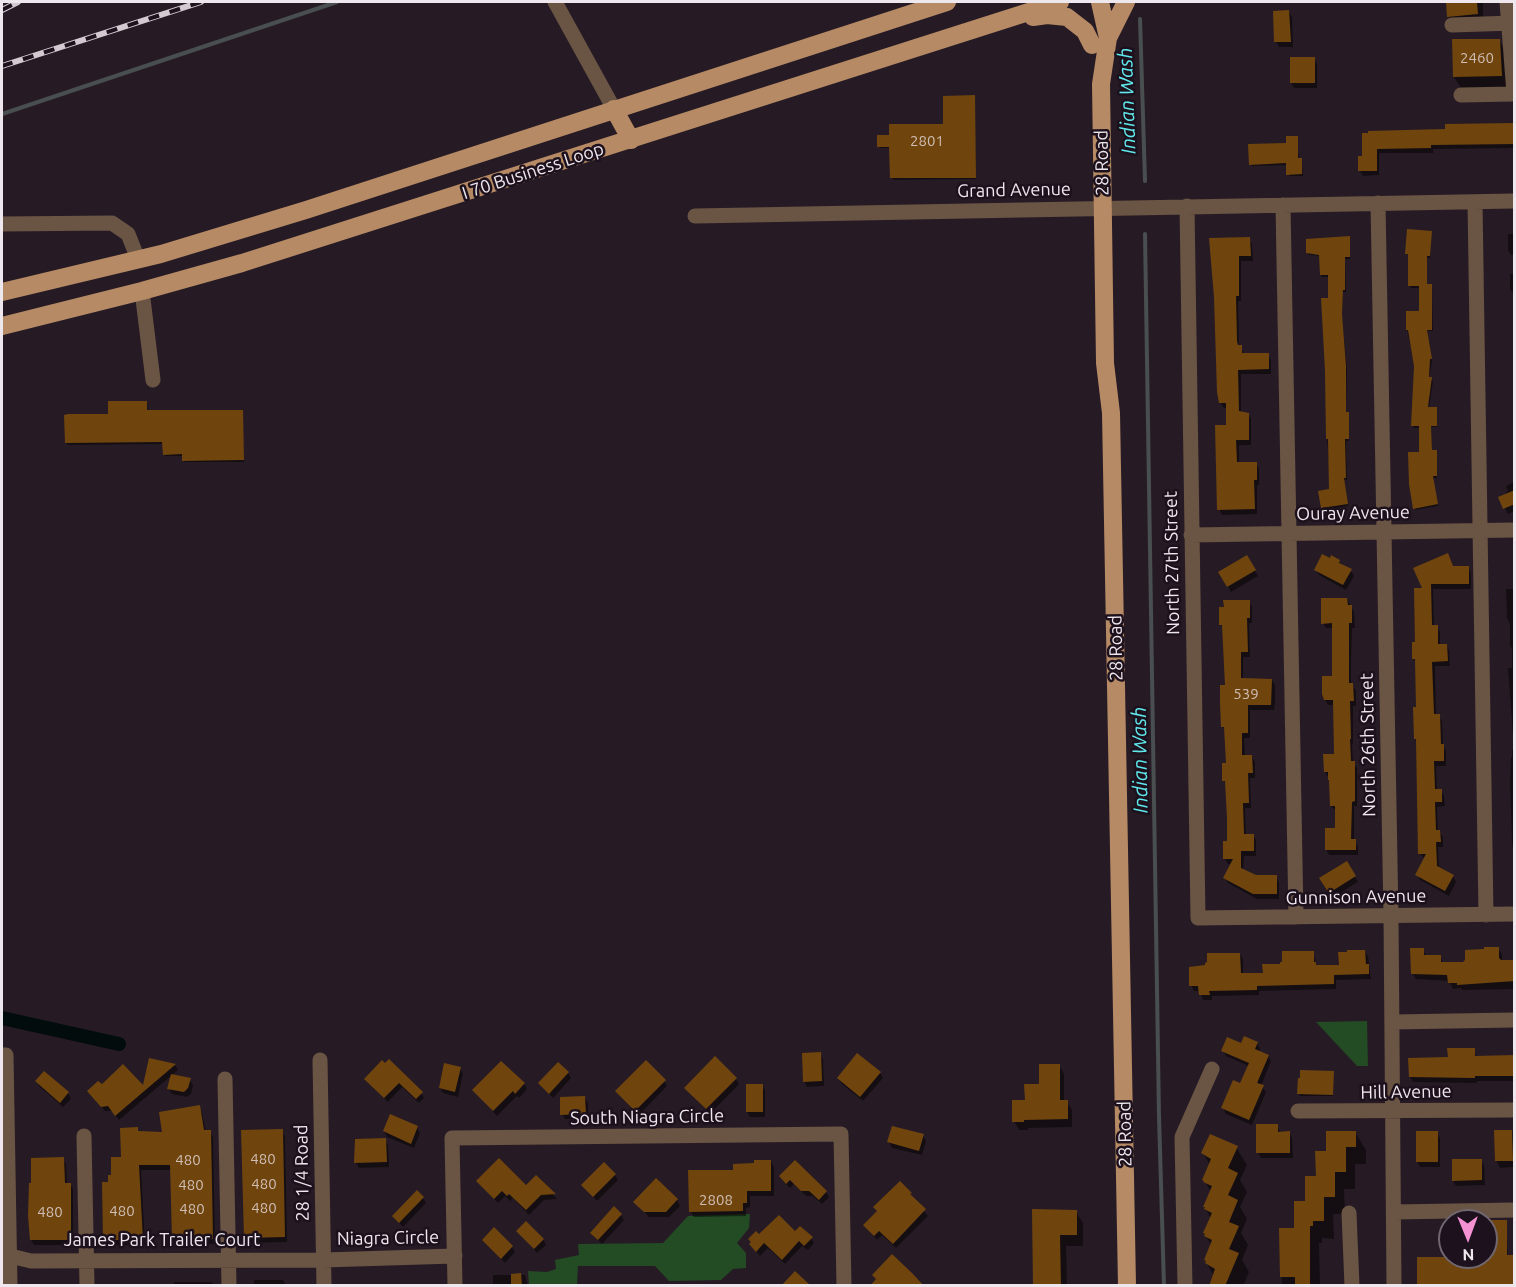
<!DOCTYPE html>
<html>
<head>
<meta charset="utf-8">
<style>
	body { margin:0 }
	#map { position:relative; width:1516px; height:1287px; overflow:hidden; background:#261b25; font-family:Ubuntu,sans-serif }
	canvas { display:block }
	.frame { position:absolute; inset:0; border:3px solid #efe7ee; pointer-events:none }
	.north { position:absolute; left:1438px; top:1209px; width:60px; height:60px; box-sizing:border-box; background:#1c111c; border:2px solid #706770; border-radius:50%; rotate:179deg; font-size:16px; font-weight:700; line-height:24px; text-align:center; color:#efe7ee }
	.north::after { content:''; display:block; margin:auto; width:21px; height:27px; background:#f491d3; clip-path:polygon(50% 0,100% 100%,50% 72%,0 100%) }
</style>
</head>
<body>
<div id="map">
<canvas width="1516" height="1287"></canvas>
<div class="frame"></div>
<div class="north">N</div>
</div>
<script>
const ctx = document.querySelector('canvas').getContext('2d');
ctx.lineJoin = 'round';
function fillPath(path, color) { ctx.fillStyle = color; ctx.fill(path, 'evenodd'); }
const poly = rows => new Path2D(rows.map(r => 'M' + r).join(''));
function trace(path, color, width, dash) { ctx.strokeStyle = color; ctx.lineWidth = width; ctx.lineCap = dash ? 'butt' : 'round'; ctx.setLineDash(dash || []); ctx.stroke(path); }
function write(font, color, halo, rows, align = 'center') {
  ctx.font = font + ' Ubuntu,sans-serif'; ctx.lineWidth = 5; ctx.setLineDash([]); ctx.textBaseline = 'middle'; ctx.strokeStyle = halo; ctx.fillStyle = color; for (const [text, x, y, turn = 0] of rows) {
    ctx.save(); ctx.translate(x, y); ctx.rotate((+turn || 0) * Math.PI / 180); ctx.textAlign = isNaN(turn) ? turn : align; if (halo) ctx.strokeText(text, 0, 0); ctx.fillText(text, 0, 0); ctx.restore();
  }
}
const green = poly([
	[1367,1021,1368,1066,1357,1066,1316,1022],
	[750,1214,749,1228,737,1243,746,1253,746,1268,733,1269,721,1280,669,1281,655,1266,578,1266,577,1285,529,1285,528,1271,547,1272,556,1269,555,1260,579,1255,578,1244,663,1243,688,1216]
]);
const shadow = poly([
	[1448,2,1483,2,1483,26,1455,28,1449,16],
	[1289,12,1292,17,1293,47,1279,47,1276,42,1275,13],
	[1499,40,1506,52,1509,88,1461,88,1454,77],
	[1314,59,1317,64,1317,88,1294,88,1291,83],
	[974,97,976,179,893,180,890,148,880,148,879,146,945,126],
	[1514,125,1514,148,1433,149,1433,153,1379,153,1379,175,1363,176,1360,171,1360,158,1364,158,1364,134],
	[1297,138,1299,159,1302,161,1303,176,1289,176,1288,165,1252,166,1250,164],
	[1431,233,1430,258,1427,258,1427,285,1432,287,1433,331,1427,331,1432,361,1429,379,1433,381,1429,408,1436,408,1437,410,1437,427,1431,427,1432,452,1437,454,1437,478,1433,478,1438,506,1415,510,1421,453,1420,428,1414,428,1412,425,1415,366,1407,330,1421,312,1421,288,1411,288,1410,286,1409,256,1406,253],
	[1508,234,1514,234,1514,255,1511,255,1508,250],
	[1349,237,1350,259,1345,259,1346,292,1343,292,1342,318,1347,369,1346,414,1349,416,1349,441,1346,441,1347,480,1344,480,1348,506,1324,510,1323,508,1331,490,1327,438,1329,277,1322,277,1321,275,1321,256,1309,255,1308,253],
	[1249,239,1252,244,1253,261,1241,261,1241,301,1238,301,1239,346,1241,346,1244,355,1268,355,1271,360,1271,374,1241,374,1241,413,1248,414,1251,419,1251,445,1239,445,1239,464,1256,463,1259,469,1259,485,1257,485,1257,514,1222,515,1219,509,1228,426,1228,408,1224,408,1220,403,1215,296,1210,240],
	[1510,274,1514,274,1514,294,1510,289],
	[147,402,148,412,242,411,244,462,184,462,183,456,165,456,164,444,68,445,66,443,66,416,110,415],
	[1514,482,1514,511,1508,514,1500,498,1507,495,1506,492,1508,491,1506,486],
	[1247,557,1258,576,1231,592,1220,572],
	[1339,561,1342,566,1351,571,1354,576,1346,590,1319,575,1316,570],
	[1468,567,1471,573,1471,589,1433,589,1434,626,1437,626,1440,632,1440,645,1446,645,1449,650,1450,666,1435,666,1436,715,1439,715,1442,721,1443,745,1446,751,1446,766,1436,766,1437,791,1441,790,1444,796,1445,806,1437,807,1438,831,1443,837,1443,847,1438,847,1439,869,1453,876,1456,882,1449,896,1420,880,1417,875,1425,859,1420,854,1418,743,1415,739,1418,708,1416,663,1414,659,1424,590,1415,569],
	[1506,589,1514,589,1514,854,1512,843,1510,783,1511,757,1512,757,1512,750,1514,750,1508,668,1512,668,1512,649,1510,645,1510,624,1507,618],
	[1347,599,1354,612,1355,628,1352,628,1351,667,1351,685,1356,690,1356,706,1353,706,1353,744,1352,744,1353,762,1357,768,1357,806,1354,806,1354,841,1358,846,1358,855,1329,855,1326,849,1337,829,1336,811,1331,806,1331,783,1325,772,1335,756,1334,705,1328,705,1325,700,1334,678,1333,628,1326,628,1323,623],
	[1249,601,1252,607,1252,623,1249,623,1250,657,1243,657,1243,679,1272,680,1275,685,1275,703,1274,710,1250,710,1250,738,1244,738,1245,757,1252,757,1255,762,1255,778,1250,778,1251,808,1245,808,1246,835,1253,835,1256,840,1256,856,1244,856,1243,870,1255,877,1276,877,1279,882,1279,899,1257,899,1228,883,1225,878,1232,864,1228,864,1225,859,1229,843,1227,786,1224,781,1228,765,1226,732,1223,727,1226,687,1224,630,1221,625],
	[1346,863,1358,882,1333,897,1321,878],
	[1498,948,1502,954,1502,962,1514,962,1514,989,1462,990,1461,988,1453,989,1449,981,1416,979,1412,973,1423,949,1426,956,1440,957,1444,964,1463,963],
	[1364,951,1368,956,1371,979,1336,980,1336,989,1259,991,1259,995,1212,996,1212,1000,1203,1000,1200,991,1194,991,1191,985,1207,967,1240,954,1243,959,1243,974,1264,974,1313,953,1317,966,1340,966],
	[1257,1043,1260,1049,1259,1052,1268,1056,1271,1061,1261,1086,1266,1092,1252,1125,1226,1114,1223,1108,1241,1085,1249,1066,1226,1056,1223,1051,1242,1044],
	[1474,1050,1477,1058,1514,1057,1514,1081,1477,1081,1477,1083,1413,1082,1410,1077,1410,1060,1449,1059],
	[820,1054,823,1059,824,1086,807,1087,804,1081],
	[150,1060,175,1065,178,1070,119,1120,112,1111,105,1111,92,1096,101,1086,143,1088],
	[382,1062,421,1093,424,1098,419,1103,402,1087,388,1102,366,1079],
	[1059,1065,1064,1074,1064,1102,1067,1102,1072,1110,1072,1127,1028,1128,1028,1130,1019,1130,1014,1121,1026,1102],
	[460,1068,463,1074,458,1097,443,1093,440,1088],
	[1333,1072,1333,1096,1300,1096,1299,1094],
	[568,1073,571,1078,553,1098,540,1083],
	[880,1073,883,1078,863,1101,842,1084,838,1078],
	[736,1079,739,1084,710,1114,686,1089],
	[190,1080,193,1085,191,1094,187,1097,172,1094,169,1089],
	[37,1081,68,1093,71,1099,63,1107,40,1087],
	[664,1081,667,1086,639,1115,616,1091],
	[524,1083,527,1089,519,1098,517,1096,497,1116,474,1090],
	[762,1085,765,1090,765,1117,750,1117,747,1112],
	[585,1098,588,1103,588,1119,565,1119,562,1114],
	[199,1106,202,1112,206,1132,210,1132,213,1137,215,1244,176,1244,173,1239,172,1170,141,1170,145,1245,108,1245,105,1239,110,1183,137,1129,139,1133,164,1134],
	[1277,1125,1280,1133,1289,1133,1292,1138,1293,1158,1261,1158,1258,1152],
	[417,1127,420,1133,414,1148,387,1137,384,1131],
	[282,1131,285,1136,287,1242,248,1243,245,1238],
	[1355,1132,1366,1150,1366,1164,1355,1164,1355,1189,1344,1189,1345,1214,1333,1214,1334,1239,1322,1238,1322,1243,1319,1243,1320,1286,1282,1286,1281,1229,1295,1229,1328,1153],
	[1512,1132,1514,1137,1514,1167,1500,1168,1496,1160],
	[1437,1133,1440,1138,1440,1167,1420,1167,1417,1162],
	[923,1135,926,1141,922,1155,892,1148,889,1142],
	[385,1140,388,1145,389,1167,359,1168,356,1163],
	[1236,1147,1247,1165,1240,1180,1247,1192,1240,1207,1247,1219,1241,1233,1248,1245,1242,1260,1249,1272,1243,1286,1210,1286,1214,1276,1205,1260,1211,1246,1205,1233,1211,1219,1204,1206,1211,1192,1204,1180,1210,1165,1203,1153],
	[63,1158,66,1164,67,1184,70,1184,73,1189,73,1245,34,1245,31,1240],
	[1481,1160,1484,1165,1485,1185,1456,1186,1453,1181],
	[771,1161,774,1167,774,1196,750,1196,750,1207,746,1208,746,1216,694,1217,690,1211,735,1171],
	[795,1162,826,1192,829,1197,822,1204,813,1196,806,1196,794,1184,790,1188,784,1182,781,1177],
	[615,1175,618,1180,597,1201,583,1185],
	[536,1177,557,1199,544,1200,529,1215,513,1198,510,1201,505,1196,498,1203,478,1182,526,1187],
	[900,1183,928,1216,896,1248,882,1235,877,1240,865,1225,878,1212,875,1208],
	[423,1198,426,1203,403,1227,394,1216],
	[677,1200,680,1206,669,1217,649,1217,635,1202],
	[1033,1210,1076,1212,1083,1223,1083,1246,1066,1246,1067,1286,1034,1286],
	[621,1215,624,1220,602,1244,592,1233],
	[1506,1221,1508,1257,1514,1257,1514,1286,1419,1286,1486,1257,1486,1222],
	[518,1231,543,1239,546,1245,537,1253],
	[795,1233,811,1238,814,1243,808,1250,802,1246,785,1264,768,1248,760,1256,751,1245],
	[483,1240,512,1247,515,1252,505,1263],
	[493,1275,525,1275,528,1286,493,1286],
	[254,1280,283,1280,286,1286,254,1286],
	[174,1282,212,1282,214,1286,174,1286],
	[32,1284,71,1284,72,1286,32,1286],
	[105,1284,142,1284,142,1286,105,1286]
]);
const stream = poly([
	[1140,19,1145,181],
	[2,114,337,2],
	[1145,234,1159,1116,1164,1286]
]);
const canal = poly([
	[2,1018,119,1044]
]);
const building = poly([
	[1446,2,1477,2,1478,14,1447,17],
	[1289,10,1291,42,1274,42,1273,11],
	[1452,39,1500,39,1502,76,1453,77],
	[1290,57,1315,57,1315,83,1290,83],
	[975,95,976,178,890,178,889,147,877,147,877,135,889,135,889,124,943,124,943,96],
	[1515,123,1515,144,1431,145,1431,148,1377,149,1377,171,1358,171,1358,156,1362,156,1362,133,1368,133,1368,131,1445,129,1445,124],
	[1286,136,1298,136,1298,158,1302,158,1302,174,1286,175,1286,163,1249,165,1248,144,1286,143],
	[1407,229,1432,231,1430,256,1427,256,1427,284,1432,284,1432,330,1427,330,1432,359,1430,359,1429,377,1432,377,1428,407,1437,407,1437,426,1431,426,1432,450,1437,450,1437,476,1433,476,1438,504,1413,509,1409,484,1408,452,1419,452,1419,426,1411,426,1414,366,1408,330,1406,330,1406,311,1419,311,1419,286,1408,286,1408,254,1405,254],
	[1350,236,1350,257,1345,257,1345,290,1343,290,1342,314,1346,366,1346,412,1349,412,1349,439,1345,439,1346,478,1344,478,1348,504,1321,508,1318,491,1329,489,1328,439,1326,439,1325,371,1321,298,1328,298,1328,275,1320,275,1319,255,1306,253,1306,239],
	[1250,237,1251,256,1239,256,1239,296,1236,296,1237,341,1238,345,1242,345,1242,353,1269,353,1269,369,1238,370,1239,411,1249,413,1249,440,1236,440,1237,462,1257,462,1257,480,1254,480,1255,509,1217,510,1215,425,1226,425,1226,403,1219,403,1217,392,1214,297,1209,238],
	[108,401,147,401,147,410,243,410,244,460,182,461,182,454,163,455,162,442,65,443,64,415,68,414,108,414],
	[1515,490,1515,504,1503,509,1498,497],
	[1448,553,1453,566,1469,566,1469,584,1431,584,1432,625,1438,625,1438,644,1447,644,1448,661,1432,662,1434,714,1440,714,1441,744,1444,744,1444,761,1434,761,1435,789,1442,789,1442,802,1435,802,1436,830,1440,830,1441,842,1436,842,1437,866,1454,875,1445,891,1415,875,1426,854,1418,854,1416,739,1414,739,1413,707,1416,707,1415,659,1412,659,1412,642,1415,642,1414,588,1422,588,1413,568],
	[1322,554,1330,558,1331,555,1340,560,1339,563,1352,569,1343,585,1314,570],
	[1247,555,1256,570,1227,587,1218,572],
	[1321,598,1347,598,1348,605,1352,605,1352,623,1349,623,1349,683,1353,683,1354,701,1350,701,1351,739,1350,739,1351,761,1355,761,1355,801,1352,802,1351,839,1356,839,1356,850,1325,850,1325,828,1335,828,1335,806,1330,806,1329,780,1328,780,1328,772,1324,772,1323,754,1334,754,1333,700,1324,700,1322,694,1322,676,1332,676,1332,623,1321,624],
	[1223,600,1250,600,1250,618,1247,618,1248,652,1241,652,1241,678,1272,679,1271,705,1248,705,1248,733,1242,733,1242,755,1252,755,1253,773,1248,773,1249,803,1243,803,1244,834,1254,834,1254,851,1241,851,1241,868,1256,875,1277,875,1277,894,1253,894,1223,878,1233,859,1223,859,1223,841,1227,841,1227,818,1225,781,1222,781,1222,763,1226,763,1224,727,1221,727,1220,703,1220,685,1225,685,1222,625,1219,625,1219,607,1224,607],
	[1347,861,1356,876,1329,893,1319,878],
	[1484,947,1499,947,1499,958,1501,960,1515,960,1515,981,1457,985,1457,983,1448,983,1447,975,1411,974,1410,948,1424,948,1424,955,1441,955,1441,962,1463,962,1465,960,1465,950,1484,949],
	[1347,950,1365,950,1366,964,1369,964,1369,974,1334,975,1334,984,1257,986,1257,990,1209,991,1210,995,1199,995,1198,986,1189,986,1189,967,1205,965,1205,963,1207,962,1207,953,1240,953,1241,973,1263,973,1262,964,1280,964,1280,962,1282,962,1282,951,1314,951,1314,962,1316,962,1316,965,1339,965,1338,952,1347,952],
	[1244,1036,1258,1042,1255,1049,1269,1055,1257,1083,1264,1085,1249,1120,1221,1108,1233,1080,1240,1083,1249,1063,1221,1051,1227,1037,1241,1043],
	[1447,1048,1475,1048,1475,1056,1515,1055,1515,1076,1475,1076,1475,1078,1409,1077,1408,1058,1448,1057],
	[821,1052,822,1081,803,1082,802,1053],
	[857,1053,881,1072,860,1097,837,1078],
	[715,1056,737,1078,706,1109,684,1088],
	[149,1058,176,1064,115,1116,108,1106,101,1107,87,1091,98,1081,102,1084,123,1064,143,1085],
	[389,1059,423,1092,416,1099,399,1083,384,1098,364,1079,382,1060,385,1063],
	[646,1060,666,1080,635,1111,615,1091],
	[501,1061,525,1083,515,1094,513,1091,493,1111,472,1090],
	[558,1062,569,1072,549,1094,538,1083],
	[444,1063,461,1067,455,1092,439,1088],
	[1039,1064,1060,1064,1060,1100,1068,1100,1068,1119,1024,1120,1024,1122,1012,1122,1012,1100,1025,1100,1024,1084,1039,1084],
	[1300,1070,1334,1071,1333,1095,1297,1094,1298,1078,1300,1078],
	[44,1071,69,1092,60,1103,35,1081],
	[171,1074,191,1078,188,1088,184,1092,167,1089],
	[746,1084,763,1084,763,1112,746,1112],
	[585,1096,586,1114,560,1115,560,1097],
	[200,1105,204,1130,211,1130,213,1239,172,1239,170,1165,139,1165,143,1240,103,1240,102,1182,108,1182,108,1175,111,1175,111,1157,121,1157,120,1128,138,1127,138,1131,162,1132,159,1112],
	[390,1114,418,1126,411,1144,383,1131],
	[1256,1124,1278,1124,1278,1132,1290,1131,1290,1153,1256,1153],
	[892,1126,924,1134,919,1151,887,1142],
	[283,1129,285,1237,244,1238,241,1130],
	[1494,1130,1512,1130,1513,1161,1495,1161],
	[1326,1131,1356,1131,1356,1147,1346,1147,1346,1172,1335,1172,1335,1197,1324,1197,1324,1221,1313,1221,1313,1226,1310,1226,1310,1286,1295,1286,1295,1277,1280,1277,1279,1228,1294,1228,1294,1201,1305,1201,1305,1176,1316,1176,1315,1151,1326,1151],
	[1416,1131,1438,1131,1438,1162,1416,1162],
	[1210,1134,1238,1146,1228,1168,1238,1173,1228,1195,1238,1200,1229,1222,1239,1226,1229,1249,1239,1253,1225,1286,1209,1286,1215,1269,1205,1263,1206,1261,1204,1260,1212,1240,1204,1236,1205,1234,1203,1233,1212,1213,1204,1209,1205,1207,1203,1207,1212,1186,1203,1182,1204,1181,1202,1180,1211,1159,1201,1153],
	[386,1138,387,1162,354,1163,355,1139],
	[64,1157,65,1183,71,1183,71,1240,30,1240,28,1216,29,1183,31,1183,31,1158],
	[499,1158,526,1185,536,1175,556,1194,541,1195,526,1210,509,1194,507,1196,502,1191,494,1199,476,1181],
	[1452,1159,1482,1159,1482,1180,1452,1181],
	[754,1160,771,1160,771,1191,747,1191,747,1203,743,1203,743,1211,689,1212,688,1170,733,1170,733,1164,754,1163],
	[795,1160,827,1191,819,1200,809,1191,801,1191,790,1180,786,1184,779,1176],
	[604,1162,616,1174,593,1197,581,1185],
	[656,1178,678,1199,666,1212,644,1212,633,1202],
	[900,1181,912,1193,910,1194,926,1209,893,1244,879,1231,874,1236,863,1225,877,1211,873,1207],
	[417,1190,424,1197,399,1223,392,1216],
	[614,1206,622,1214,598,1240,590,1233],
	[1032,1209,1077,1210,1077,1235,1060,1235,1061,1286,1033,1286],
	[779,1215,795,1231,800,1226,813,1237,804,1246,799,1241,782,1260,764,1243,756,1252,749,1244,751,1242,748,1239,756,1231,759,1234],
	[1486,1220,1507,1220,1507,1255,1515,1255,1515,1284,1417,1285,1417,1257,1486,1257],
	[526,1221,544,1239,534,1249,516,1231],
	[494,1227,513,1246,501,1259,482,1240],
	[892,1254,913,1274,924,1286,870,1286,876,1279,872,1275],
	[795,1271,811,1286,781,1286],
	[521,1273,522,1286,511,1286,511,1274]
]);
const minor = poly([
	[555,2,614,109],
	[1507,2,1514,94],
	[1452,25,1514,23],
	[1461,95,1513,94],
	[1475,202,1486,915],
	[1378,203,1391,916,1394,1286],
	[1283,205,1296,917],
	[1187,206,1198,918,1514,914],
	[695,216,1514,201],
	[2,224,112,223,128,234,138,259],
	[142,291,153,380],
	[1191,535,1514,530],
	[1392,1022,1514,1020],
	[2,1055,6,1055,10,1286],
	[320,1060,324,1286],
	[225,1079,229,1286],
	[1298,1111,1514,1110],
	[84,1136,87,1286],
	[1394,1212,1514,1210],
	[1349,1213,1352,1286],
	[2,1254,31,1261,323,1260,455,1256],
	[455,1286,452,1138,841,1134,844,1286],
	[1185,1286,1182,1137,1212,1069]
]);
const major = poly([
	[1100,2,1108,38,1101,84,1105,363,1111,413,1127,1286],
	[1033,17,1047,15,1067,17,1085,31,1092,45],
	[1108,38,1126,2],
	[614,109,631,140],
	[2,292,161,254,306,210,947,2],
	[2,326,142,291,242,263,1060,2]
]);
const rail = poly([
	[2,10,18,2],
	[2,66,201,2]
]);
const numberNames = [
	["2460",1477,58],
	["2801",927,141],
	["539",1246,694],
	["480",263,1159],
	["480",188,1160],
	["480",264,1184],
	["480",191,1185],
	["2808",716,1200],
	["480",264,1208],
	["480",192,1209],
	["480",122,1211],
	["480",50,1212]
];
const streetNames = [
	["28 Road",1102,163,-91],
	["I 70 Business Loop",533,171,-18],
	["Grand Avenue",1014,190,-1],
	["Ouray Avenue",1353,513,-1],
	["North 27th Street",1172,563,-91],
	["28 Road",1116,648,-91],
	["North 26th Street",1368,745,-91],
	["Gunnison Avenue",1356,897,-1],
	["Hill Avenue",1406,1092,-1],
	["South Niagra Circle",647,1117,-1],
	["28 Road",1125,1134,-91],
	["28 1/4 Road",302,1173,-91],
	["Niagra Circle",388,1238,-1],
	["James Park Trailer Court",162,1240]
];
const waterNames = [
	["Indian Wash",1127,101,-92],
	["Indian Wash",1140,760,-91]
];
fillPath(green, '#234b24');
fillPath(shadow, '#0007');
trace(stream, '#494e50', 4);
trace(canal, '#020c0c', 14);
fillPath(building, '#70450d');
trace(minor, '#6a5443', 15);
trace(major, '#b68a64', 18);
trace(rail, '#d2c9d1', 6);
trace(rail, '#1c111c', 4, [11]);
write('15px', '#cfbeb6', null, numberNames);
write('18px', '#efe7ee', '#1c111c', streetNames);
write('italic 20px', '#60eaed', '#1c111c', waterNames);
</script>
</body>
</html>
